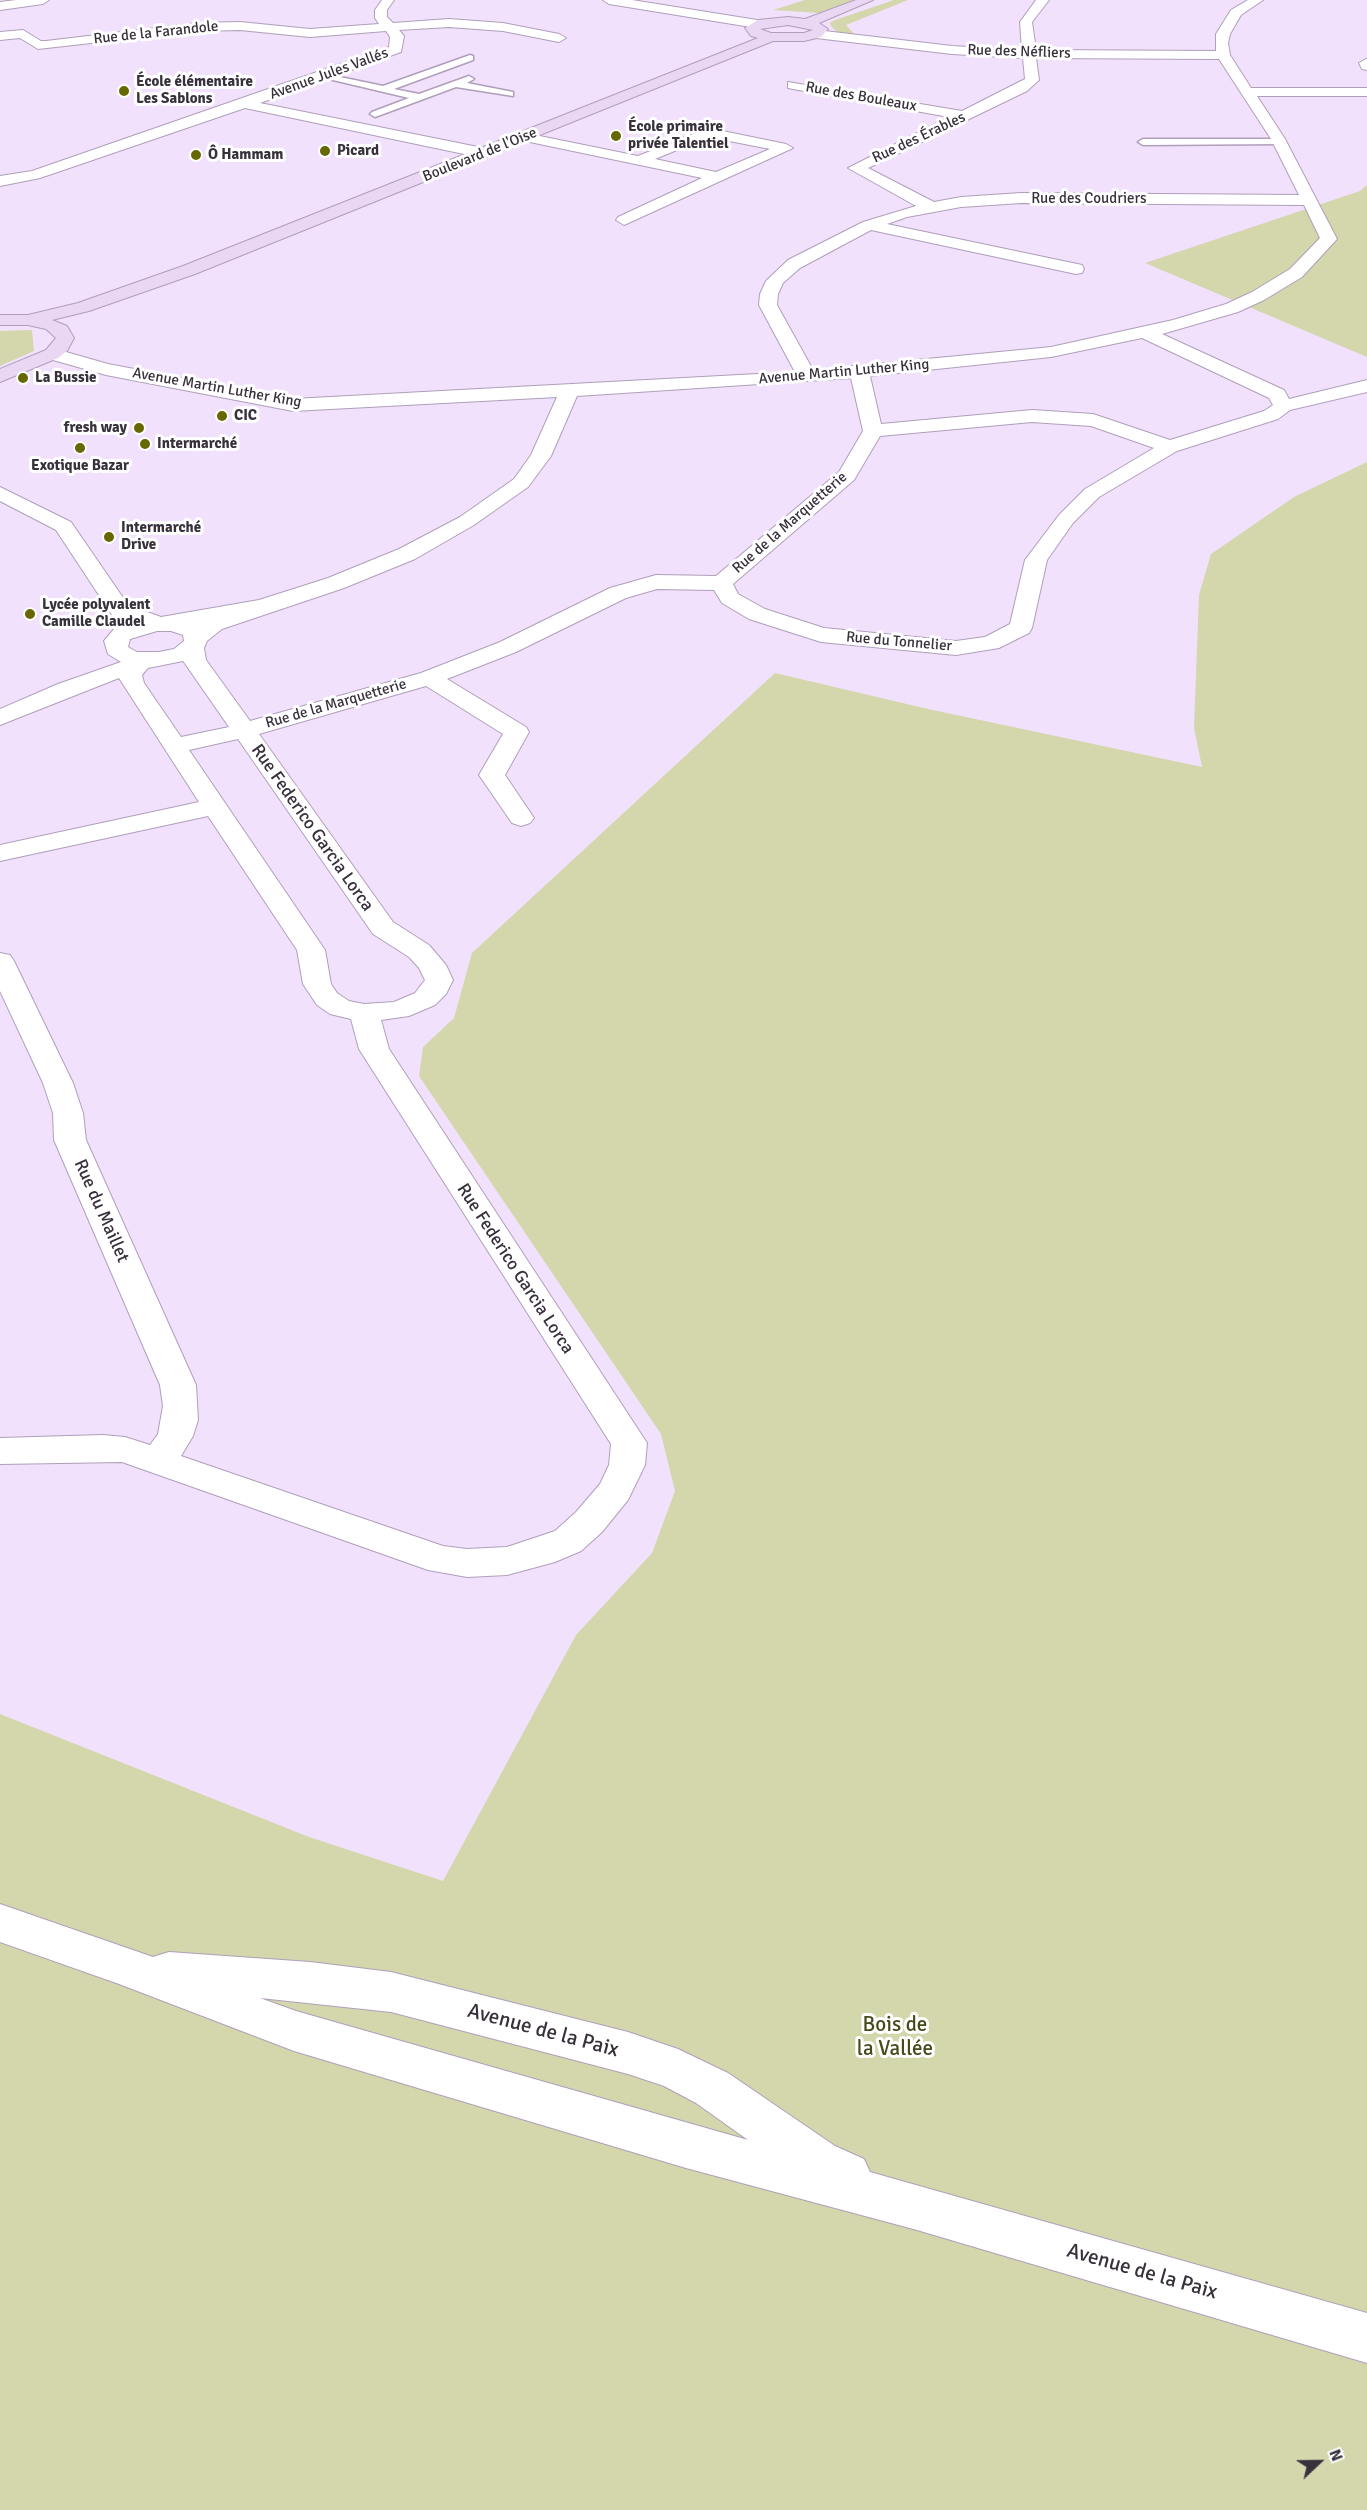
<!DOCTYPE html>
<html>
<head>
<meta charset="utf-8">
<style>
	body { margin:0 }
	#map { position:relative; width:1367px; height:2510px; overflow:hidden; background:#f2e1fd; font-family:Signika,sans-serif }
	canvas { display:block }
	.north { position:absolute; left:1289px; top:2432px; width:60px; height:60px; -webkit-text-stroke:4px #fff; paint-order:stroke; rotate:68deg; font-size:16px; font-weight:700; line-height:24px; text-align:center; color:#38313c }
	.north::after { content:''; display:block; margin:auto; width:21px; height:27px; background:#38313c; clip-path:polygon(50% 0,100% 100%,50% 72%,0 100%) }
</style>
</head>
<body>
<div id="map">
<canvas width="1367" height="2510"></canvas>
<div class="north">N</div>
</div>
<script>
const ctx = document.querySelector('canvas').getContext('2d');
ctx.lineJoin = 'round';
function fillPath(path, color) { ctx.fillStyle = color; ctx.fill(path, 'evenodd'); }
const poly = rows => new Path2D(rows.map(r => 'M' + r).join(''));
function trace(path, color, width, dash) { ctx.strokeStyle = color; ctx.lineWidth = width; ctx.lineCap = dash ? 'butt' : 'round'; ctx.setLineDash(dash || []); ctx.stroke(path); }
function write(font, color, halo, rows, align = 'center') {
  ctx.font = font + ' Signika,sans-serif'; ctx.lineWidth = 6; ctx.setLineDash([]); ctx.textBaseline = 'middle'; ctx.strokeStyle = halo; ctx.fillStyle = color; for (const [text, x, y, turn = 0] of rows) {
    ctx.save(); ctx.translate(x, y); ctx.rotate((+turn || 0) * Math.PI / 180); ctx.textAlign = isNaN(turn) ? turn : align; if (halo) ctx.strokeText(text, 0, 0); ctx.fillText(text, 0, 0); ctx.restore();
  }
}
const green = poly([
	[805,0,854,0,819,13,773,10],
	[894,0,908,0,846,25,854,34,848,36,839,34,831,26,830,23,835,20],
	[1367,185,1367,357,1145,263,1360,191],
	[32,330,34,351,0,366,0,331],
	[1367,462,1367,2510,0,2510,0,1714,309,1837,443,1881,576,1635,652,1553,675,1491,661,1434,419,1076,423,1047,454,1018,472,953,775,673,928,709,1202,767,1194,728,1199,595,1211,554,1294,497]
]);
const service = poly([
	[470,55,473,56,473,60,394,89,419,94,469,76,474,79,467,83,513,92,513,96,456,87,375,117,370,114,372,112,409,98,316,76,321,73,383,86,470,55],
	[1279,139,1284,142,1283,144,1143,145,1138,142,1143,139,1279,139]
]);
const minor = poly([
	[16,0,49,0,43,4,0,10,0,2,16,0],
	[382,0,394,0,387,10,387,17,393,23,449,19,503,23,559,34,566,38,559,42,503,31,449,27,399,30,404,36,401,52,260,103,483,148,491,153,488,156,483,158,245,108,40,178,0,186,0,176,32,171,389,47,390,37,386,31,310,37,240,30,198,31,38,49,20,38,0,40,0,32,23,30,41,41,46,41,198,23,240,22,310,29,379,24,375,18,375,10,382,0],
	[603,0,632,0,757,20,763,24,757,28,609,4,603,0],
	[1036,0,1049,0,1032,22,1036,50,1216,51,1216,34,1231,10,1248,0,1263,0,1241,15,1230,34,1228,43,1230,55,1251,88,1367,88,1367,96,1257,96,1285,139,1337,239,1302,277,1264,300,1238,312,1162,334,1284,390,1289,399,1367,380,1367,392,1290,410,1278,419,1177,451,1099,497,1073,523,1047,560,1032,628,1029,633,999,648,956,655,821,642,749,619,722,603,714,590,657,589,626,598,516,652,447,679,526,727,529,732,505,775,534,818,530,823,521,826,512,823,479,775,503,734,426,686,259,734,393,922,429,945,446,965,453,980,446,994,435,1005,409,1016,381,1020,389,1049,647,1443,645,1465,628,1500,602,1532,581,1551,555,1562,507,1575,467,1577,428,1570,122,1462,0,1464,0,1438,103,1435,125,1437,150,1445,158,1434,163,1406,160,1385,54,1140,53,1113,43,1083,0,991,0,953,10,955,14,961,73,1083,83,1113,86,1140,196,1385,198,1420,193,1436,181,1456,443,1546,467,1549,507,1547,555,1531,576,1512,600,1484,609,1465,611,1444,359,1049,351,1019,330,1014,317,1005,303,984,297,950,208,816,0,861,0,845,199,802,119,678,0,725,0,709,58,684,121,662,108,654,104,641,114,629,131,622,112,615,56,530,0,501,0,487,71,522,128,605,161,617,259,600,328,578,399,549,460,517,514,479,531,455,557,397,293,411,106,375,46,358,43,354,46,350,52,348,108,364,293,399,795,372,759,305,760,294,766,281,788,260,863,222,916,206,848,168,949,117,793,89,788,88,788,82,962,111,1025,79,1023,58,952,54,816,38,809,34,816,30,952,46,1022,50,1020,22,1036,0],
	[1036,58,1219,59,1271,139,1299,195,1021,193,961,197,934,202,868,168,1027,91,1039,80,1036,58],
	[1021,203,1304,205,1320,238,1290,269,1252,292,1226,304,1173,320,1051,347,813,370,777,305,778,294,783,283,800,268,871,230,1076,274,1082,273,1084,269,1082,265,887,224,907,217,961,207,1021,203],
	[1142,338,1269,398,1273,405,1264,411,1170,440,1093,414,1032,410,881,424,870,376,1051,357,1142,338],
	[851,378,863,431,839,472,716,576,656,575,610,588,500,642,421,673,250,721,206,660,204,648,207,641,222,629,344,588,415,559,474,525,528,487,551,456,577,396,851,378],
	[1032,422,1091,426,1154,448,1085,489,1059,515,1025,560,1010,624,985,637,956,641,824,628,765,609,738,594,733,584,854,480,880,436,1032,422],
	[157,631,171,631,183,635,184,641,174,649,159,652,137,652,128,647,130,639,157,631],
	[183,661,186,665,229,727,181,737,144,683,142,675,148,668,183,661],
	[238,739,373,934,409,957,419,968,425,980,415,993,394,1002,364,1004,349,1001,337,993,331,984,325,950,189,750,238,739],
	[1366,59,1367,59,1367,70,1362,69,1359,63,1366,59],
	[708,128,786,144,793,148,624,225,616,220,618,217,702,178,525,141,518,137,525,133,638,156,708,128],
	[709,137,770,149,716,172,655,159,709,137]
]);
const tertiary = poly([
	[0,1904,153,1957,169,1952,310,1962,391,1972,628,2032,678,2049,728,2073,835,2146,864,2159,870,2172,1367,2313,1367,2363,917,2230,686,2168,294,2051,119,1984,0,1942,0,1904],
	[260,1998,391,2012,628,2074,664,2086,696,2103,748,2140,296,2011,260,1998]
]);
const secondary = poly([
	[856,0,873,0,819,23,828,29,821,37,804,41,773,41,195,274,89,311,52,320,67,326,74,338,67,351,58,358,0,382,0,369,46,350,56,338,46,329,28,325,0,325,0,315,28,315,78,303,183,266,758,38,751,36,745,28,758,20,788,17,805,19,856,0],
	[788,25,813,30,804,33,771,33,760,29,788,25]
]);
const markers = [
	[124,91,6,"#666701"],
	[616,136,6,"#666701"],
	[325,151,6,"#666701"],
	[196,155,6,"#666701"],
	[23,378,6,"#666701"],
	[222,416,6,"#666701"],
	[139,428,6,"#666701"],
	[145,444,6,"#666701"],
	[80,448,6,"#666701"],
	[109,537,6,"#666701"],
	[30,614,6,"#666701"]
];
const farStreetnames = [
	["Rue de la Farandole",156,33,-6],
	["Rue des Néfliers",1019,52,2],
	["Avenue Jules Vallés",329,74,-20],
	["Rue des Bouleaux",861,97,10],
	["Rue des Érables",919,138,-25],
	["Boulevard de l'Oise",480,155,-22],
	["Rue des Coudriers",1089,199],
	["Avenue Martin Luther King",844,372,-5],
	["Avenue Martin Luther King",217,388,10],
	["Rue de la Marquetterie",790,523,-41],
	["Rue du Tonnelier",899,642,5],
	["Rue de la Marquetterie",336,704,-16]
];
const farPoinames = [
	["École élémentaire",136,82],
	["Les Sablons",136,99],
	["École primaire",628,127],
	["privée Talentiel",628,144],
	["Picard",337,151],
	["Ô Hammam",208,155],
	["La Bussie",35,378],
	["CIC",234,416],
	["fresh way",127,428,"right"],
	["Intermarché",157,444],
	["Exotique Bazar",80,466,"center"],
	["Intermarché",121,528],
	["Drive",121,545],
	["Lycée polyvalent",42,605],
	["Camille Claudel",42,622]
];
const streetNames = [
	["Rue Federico Garcia Lorca",312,828,55],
	["Rue du Maillet",101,1211,66],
	["Rue Federico Garcia Lorca",515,1269,57]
];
const nearParknames = [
	["Bois de",895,2025],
	["la Vallée",895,2049]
];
const nearStreetnames = [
	["Avenue de la Paix",543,2031,15],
	["Avenue de la Paix",1142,2272,16]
];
fillPath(green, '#d4d6ac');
trace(service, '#af9fba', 3);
trace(minor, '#af9fba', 2);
trace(tertiary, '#af9fba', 2);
trace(secondary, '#af9fba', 2);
fillPath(service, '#fff');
fillPath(minor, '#fff');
fillPath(tertiary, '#fff');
fillPath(secondary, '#e9d7f3');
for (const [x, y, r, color] of markers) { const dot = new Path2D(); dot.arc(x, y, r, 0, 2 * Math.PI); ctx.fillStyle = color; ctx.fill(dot); trace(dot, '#fff', 2); }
write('15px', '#38313c', '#fff', farStreetnames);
write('bold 15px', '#38313c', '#fff', farPoinames, 'left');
write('18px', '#38313c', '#fff', streetNames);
write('21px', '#484919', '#fff', nearParknames);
write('21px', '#38313c', '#fff', nearStreetnames);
</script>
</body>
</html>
